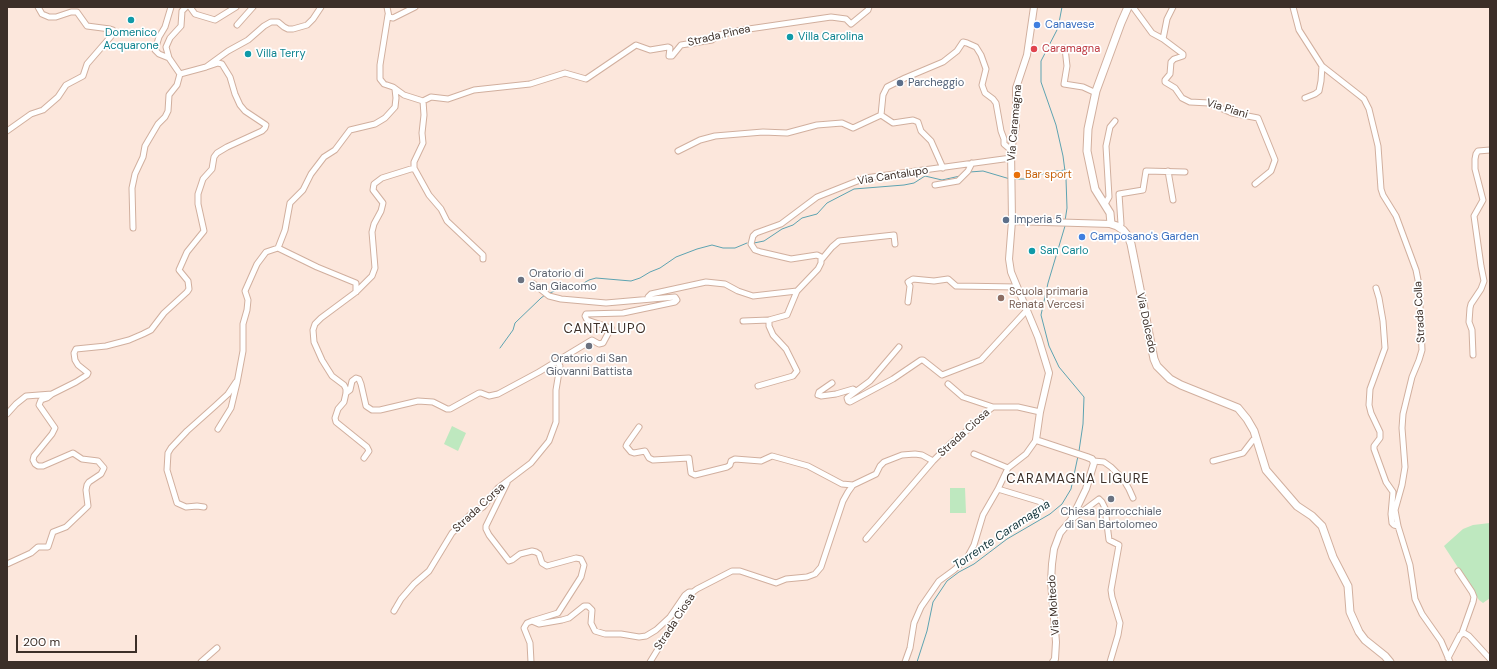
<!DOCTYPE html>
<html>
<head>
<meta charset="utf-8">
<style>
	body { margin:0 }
	#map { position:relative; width:1497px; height:669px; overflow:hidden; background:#fce7dc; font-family:"DM Sans",sans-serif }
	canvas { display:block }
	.frame { position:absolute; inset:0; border:8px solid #3c2f28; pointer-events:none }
	.scale { position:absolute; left:16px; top:635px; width:121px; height:18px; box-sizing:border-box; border:2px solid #3c2f28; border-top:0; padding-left:5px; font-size:12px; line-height:14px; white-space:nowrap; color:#3c2f28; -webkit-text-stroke:3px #fff; paint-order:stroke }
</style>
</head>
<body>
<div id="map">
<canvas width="1497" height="669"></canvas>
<div class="frame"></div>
<div class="scale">200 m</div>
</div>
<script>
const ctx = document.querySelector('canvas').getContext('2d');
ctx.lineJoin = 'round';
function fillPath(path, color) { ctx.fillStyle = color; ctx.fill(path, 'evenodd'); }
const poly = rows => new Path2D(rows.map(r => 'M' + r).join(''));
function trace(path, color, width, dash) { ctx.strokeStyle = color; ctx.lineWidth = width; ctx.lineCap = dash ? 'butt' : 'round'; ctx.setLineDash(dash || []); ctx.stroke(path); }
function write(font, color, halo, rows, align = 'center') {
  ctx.font = font + ' "DM Sans",sans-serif'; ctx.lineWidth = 3.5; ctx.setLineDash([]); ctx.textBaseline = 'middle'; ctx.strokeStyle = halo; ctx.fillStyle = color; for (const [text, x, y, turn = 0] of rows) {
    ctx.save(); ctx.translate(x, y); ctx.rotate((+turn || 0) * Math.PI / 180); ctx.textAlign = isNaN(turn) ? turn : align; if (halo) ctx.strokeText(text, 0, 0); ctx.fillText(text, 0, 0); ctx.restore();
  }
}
const green = poly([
	[452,426,466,433,458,451,444,444],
	[950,488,965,488,966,513,950,513],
	[1490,523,1490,598,1483,603,1479,600,1444,546,1463,529,1473,525]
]);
const stream = poly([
	[1062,7,1058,28,1041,61,1041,82,1056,125,1063,156,1066,179,1067,208,1065,221],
	[970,172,983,171,1010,179],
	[1015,179,1027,179,1049,172,1065,170],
	[1065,226,1048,283,1041,315,1049,346,1059,367,1084,397,1083,424,1079,451],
	[754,243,764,241,782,229,793,225,802,218,817,214,827,203,854,189,904,185,914,183,925,176,942,180,960,176],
	[550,293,557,290,564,290,580,285,589,280,596,278,631,281,640,278,650,272,660,268,676,257,697,249,712,245,723,248,735,248,747,243],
	[500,348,513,330,515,323,541,298,545,295],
	[917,662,927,631,933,602,947,581,959,572,974,564,1007,539,1050,514,1062,504,1071,489,1078,456]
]);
const minor = poly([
	[186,7,182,11,181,26,170,38,166,47,169,58,180,74,206,67,228,51,248,40,264,26,271,22,278,22,284,27,288,29,293,29,307,25,313,19,321,7],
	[190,7,195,14,215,20,236,7],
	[387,7,389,17,393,18,415,7],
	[1133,7,1152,33,1163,39,1183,54,1183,56,1174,59,1171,62,1170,74,1165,80,1165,82,1175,88,1182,98,1190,102,1209,103,1232,113,1258,118,1275,160,1271,171,1255,184],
	[1293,7,1299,30,1322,66,1359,95,1364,99,1369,109,1378,146,1381,189,1383,195,1396,216,1416,270,1419,285,1422,350,1419,360,1412,377,1403,414,1402,428,1405,467,1402,485,1395,510,1398,526,1410,565,1415,599,1422,614,1441,641,1450,662],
	[388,15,380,65,380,79,384,84,393,87,404,95,423,101,424,115,422,133,423,143,414,162,414,168],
	[237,25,253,7],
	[1163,39,1167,19,1173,7],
	[1065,48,1067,66,1064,84,1083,87,1096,93],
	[169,58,159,54,155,50,159,37,165,27,171,7],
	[1305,98,1315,94,1319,91,1321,81,1322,66],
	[423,101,431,97,448,99,474,90,530,84,565,73,586,79,636,45,650,50,668,47,670,48,669,56,672,56,681,45,712,40,719,35,742,30,831,17,846,19,851,24,868,10,869,7],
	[881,115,883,95,887,87,905,78,943,62,957,51,963,42,967,43,976,47,981,55,986,69,982,85,985,93,993,99,996,103,1001,131,1004,139,1004,144,1011,150],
	[7,131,31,114,43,110,58,97,66,85,83,76,87,64,113,34,113,30,110,29,87,26,77,12,71,12,56,17,49,17,42,14,38,7],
	[678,151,700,140,715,136,763,132,787,133,817,125,842,123,853,128,881,115,893,123,913,120,918,122,921,131,931,141,943,168],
	[414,168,429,195,441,209,447,221,483,255,483,259],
	[1168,171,1173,200],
	[935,185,958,181,968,171,972,163],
	[1105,204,1109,197,1106,146,1110,127,1115,121],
	[133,228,132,188,135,174,143,157,145,146,158,124,165,117,168,111,169,95,177,85,180,74],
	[1120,228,1121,224,1119,194,1143,190,1146,171,1185,172],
	[278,248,317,267,356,283,356,292],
	[822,259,832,247,839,241,894,235,895,244],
	[1376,288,1379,298,1383,321,1385,348,1370,389,1369,405,1371,413,1380,432,1380,438,1374,446,1374,449,1386,482,1393,492,1391,514,1392,523,1394,525,1398,526],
	[649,299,648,297,651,294,706,282,725,284,738,291,753,296,797,291,818,269,821,263,821,257,817,255,791,259,761,252,755,250,751,244,753,236,756,233,781,224,817,197,865,178,1011,158],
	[908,302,910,286,908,282,913,279,934,281,948,279,956,286,1017,287],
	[743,321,769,320,787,315,797,291],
	[899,347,870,381,847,398,848,401,850,402,893,379,921,360,923,360,942,375,981,360,1027,310],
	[1473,355,1472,330,1469,322,1470,308,1471,304,1481,289,1484,281,1481,266,1474,216,1483,200,1475,169,1475,159,1476,154,1478,151,1490,150],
	[832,383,819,392,818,395,821,396,836,394,853,389,856,391],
	[948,384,963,397,993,407],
	[758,386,793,376,797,371,786,349,773,335,769,326,769,320],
	[346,393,350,390,352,381,356,378,359,379,361,384,366,406,372,410,380,410,418,401,433,402,447,409,450,409,479,393,481,393,489,396,498,394,539,372,592,340,599,344,603,343,611,328,587,320,585,316,586,314,623,313,675,302,677,300,675,297,606,303,561,299,549,296,534,284],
	[7,414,16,404,26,396,52,394,76,382,87,375,88,373,78,365,75,360,74,353,76,349,106,346,129,340,143,334,151,330,164,313,187,292,189,289,188,281,179,270,187,252,204,231,198,204,198,194,203,179,212,169,214,157,217,153,227,147,262,131,265,128,266,125,245,111,240,105,235,94,230,77,222,64,218,63,206,67],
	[639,427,627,444,626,446,631,452,634,453,645,451,649,458,653,460,689,458,691,473,695,475,727,467,730,465,731,461,735,459,761,461,772,456,808,466,842,484,853,485],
	[218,429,231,408,237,383,243,351,243,324,247,310,248,300,245,291,257,264,266,252,278,248,285,230,290,203,303,190,311,174,324,157,335,150,350,130,375,124,385,118,395,107,396,98,395,89],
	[974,454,1008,468],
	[364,458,369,451,367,447,336,422,335,418,338,409,344,402,346,393,346,389,344,385,332,376,322,360,314,342,313,330,315,324,321,318,356,292,372,276,375,268,372,232,374,224,381,211,383,203,373,190,374,184,382,178,414,168],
	[1094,461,1104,462,1111,467,1123,479,1129,489,1133,498],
	[1213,461,1243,453,1253,440,1256,439],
	[507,483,486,526,486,529,489,535,509,561,512,560,520,554,532,551,536,552,539,554,542,563,547,566,576,558,581,559,584,565,581,577,558,613,532,621],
	[998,489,1041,502],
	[204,507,197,506,186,507,177,503,167,470,168,453,171,448,187,431,215,406,228,394,236,382],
	[1071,520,1099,499,1102,502,1105,508,1109,540,1119,545,1111,590,1112,597,1120,623,1118,635,1110,662],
	[866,539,933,461],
	[7,564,31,553,38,547,48,547,53,532,66,527,88,506,86,490,87,485,89,482,101,474,104,468,98,461,82,459,73,453,43,466,38,466,35,464,33,460,34,456,52,434,55,428,39,405,41,400,47,398,52,394],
	[1458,571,1472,592,1474,597,1473,602,1462,633],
	[394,611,401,599,414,584,429,571,452,533,470,515,483,507,498,488,531,463,549,441,556,422,556,390,560,366,557,361],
	[1448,658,1460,635,1464,633,1469,636,1490,659],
	[201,662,217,648],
	[531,662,530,643,524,628,527,623,532,621,539,624,562,620,569,618,584,606,588,606,592,610,591,623,595,631,605,634,621,634,639,637,646,636,656,630,670,617,685,595,689,592,693,592],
	[650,662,693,592,697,589,732,571,740,571,776,583,786,579,807,577,815,574,821,567,843,501,848,492,853,485,876,474,880,466,884,462,902,455,915,454,922,455,933,461,951,443,974,425,984,414,993,407,1018,407,1040,412],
	[905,662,910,648,914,623,921,607,939,581,954,570,967,558,974,545,983,515,998,489,1008,468,1026,454,1036,440]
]);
const tertiary = poly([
	[1034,7,1027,55,1016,88,1016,126,1011,150,1012,221,1009,259,1011,272,1038,337,1049,373,1040,412,1036,440,1087,457,1092,459,1094,463,1086,489,1071,520,1060,533,1054,549,1052,564,1051,582,1056,642,1055,659,1053,662],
	[1012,221,1111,224]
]);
const secondary = poly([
	[1128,7,1121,23,1096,91,1088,129,1087,151,1095,189,1110,213,1111,224,1117,226,1123,230,1128,236,1131,244,1154,359,1157,366,1170,379,1181,385,1238,408,1247,419,1254,431,1266,470,1297,506,1312,516,1322,526,1333,557,1348,586,1350,612,1359,632,1365,640,1385,656,1390,662]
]);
const markers = [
	[131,20,4,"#0f9aa8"],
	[1037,25,4,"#3f7fe0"],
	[790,37,4,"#0f9aa8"],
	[1034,49,4,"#e0444e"],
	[248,54,4,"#0f9aa8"],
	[900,83,4,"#5c6f8a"],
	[1017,175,4,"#e8710a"],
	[1006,220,4,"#5c6f8a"],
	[1082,237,4,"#3f7fe0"],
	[1032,251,4,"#0f9aa8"],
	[521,280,4,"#6b7280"],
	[1001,298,4,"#8d6e63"],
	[589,346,4,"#6b7280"],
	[1111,499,4,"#6b7280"]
];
const shopNames = [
	["Canavese",1045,25],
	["Camposano's Garden",1090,237]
];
const cultureNames = [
	["Domenico",131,33,"center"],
	["Acquarone",131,46,"center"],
	["Villa Carolina",798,37],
	["Villa Terry",256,54],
	["San Carlo",1040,251]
];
const streetNames = [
	["Strada Pinea",719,36,-13],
	["Via Piani",1227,109,17],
	["Via Caramagna",1015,123,-85],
	["Via Cantalupo",893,176,-9],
	["Strada Colla",1420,312,-93],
	["Via Dolcedo",1146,323,78],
	["Strada Ciosa",964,433,-42],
	["Strada Corsa",479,508,-43],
	["Via Moltedo",1054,605,-94],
	["Strada Ciosa",675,622,-57]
];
const healthNames = [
	["Caramagna",1042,49]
];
const serviceNames = [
	["Parcheggio",908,83],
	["Imperia 5",1014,220]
];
const foodNames = [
	["Bar sport",1025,175]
];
const worshipNames = [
	["Oratorio di",529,274,"left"],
	["San Giacomo",529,287,"left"],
	["Oratorio di San",589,359],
	["Giovanni Battista",589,372],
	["Chiesa parrocchiale",1111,512],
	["di San Bartolomeo",1111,525]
];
const educationNames = [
	["Scuola primaria",1009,292],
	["Renata Vercesi",1009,305]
];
const waterNames = [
	["Torrente Caramagna",1002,535,-34]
];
const quarterNames = [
	["CANTALUPO",605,330],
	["CARAMAGNA LIGURE",1078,480]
];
fillPath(green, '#bee8bf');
trace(stream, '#5da3b1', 1);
trace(minor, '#d1af9e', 7);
trace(tertiary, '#d1af9e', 8);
trace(secondary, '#d1af9e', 9);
trace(minor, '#fff', 5);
trace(tertiary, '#fff', 6);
trace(secondary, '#fff', 7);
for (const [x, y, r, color] of markers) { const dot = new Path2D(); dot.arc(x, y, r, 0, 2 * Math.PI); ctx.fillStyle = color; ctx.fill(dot); trace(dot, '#fff', 1.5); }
write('11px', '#366cbe', '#fff', shopNames, 'left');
write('11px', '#0d838f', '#fff', cultureNames, 'left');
write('11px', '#3c2f28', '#fff', streetNames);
write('11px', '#be3a42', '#fff', healthNames, 'left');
write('11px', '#4e5e75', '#fff', serviceNames, 'left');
write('11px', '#c56008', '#fff', foodNames, 'left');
write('11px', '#5b616d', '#fff', worshipNames);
write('11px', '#785e54', '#fff', educationNames, 'left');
write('italic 12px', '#14373d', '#fff', waterNames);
ctx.letterSpacing = '1px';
write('13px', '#3c2f28', '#fff', quarterNames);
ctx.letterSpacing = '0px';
</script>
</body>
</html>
